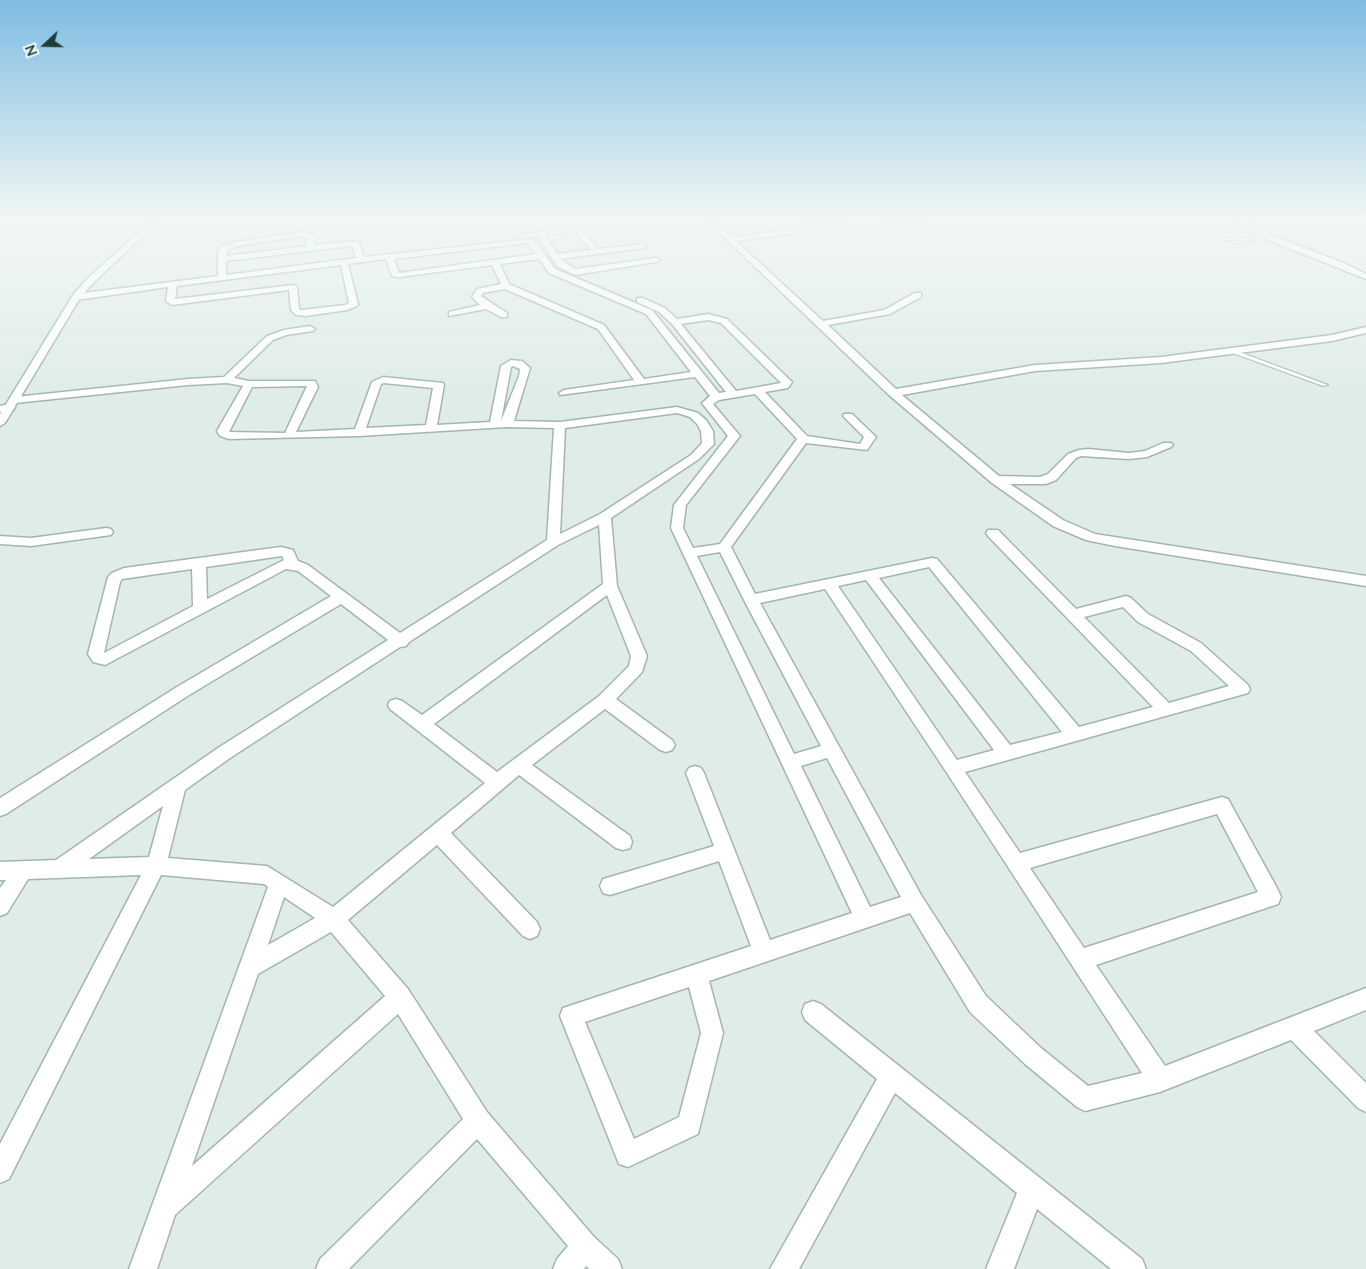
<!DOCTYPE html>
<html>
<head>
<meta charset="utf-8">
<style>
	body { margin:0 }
	#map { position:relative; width:1366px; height:1269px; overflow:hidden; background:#e0ede7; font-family:Lato,sans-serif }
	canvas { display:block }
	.north { position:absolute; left:20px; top:20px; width:50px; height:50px; -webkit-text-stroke:4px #f1f9f5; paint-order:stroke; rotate:249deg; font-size:14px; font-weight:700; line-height:20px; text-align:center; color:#1e3f37 }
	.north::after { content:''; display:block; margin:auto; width:18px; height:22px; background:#1e3f37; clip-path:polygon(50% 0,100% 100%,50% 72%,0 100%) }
</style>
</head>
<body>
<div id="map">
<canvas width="1366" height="1269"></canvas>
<div class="north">N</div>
</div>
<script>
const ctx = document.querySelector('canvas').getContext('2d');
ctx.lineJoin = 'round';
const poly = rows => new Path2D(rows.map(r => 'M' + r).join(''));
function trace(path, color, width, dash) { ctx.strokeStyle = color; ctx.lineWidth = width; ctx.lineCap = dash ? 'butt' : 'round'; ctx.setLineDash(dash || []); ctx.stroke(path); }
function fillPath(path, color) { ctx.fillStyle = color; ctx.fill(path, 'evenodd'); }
const lane = poly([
	[875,220,900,220,927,222,925,223,875,220],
	[1271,237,1273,239,1225,240,1223,239,1225,238,1271,237],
	[1230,350,1234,350,1328,385,1323,386,1230,352,1230,350]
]);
const street = poly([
	[706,220,714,220,732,237,795,229,812,221,845,220,842,222,814,225,797,233,736,241,823,321,884,310,915,293,921,293,921,297,890,314,828,325,896,389,1035,365,1161,357,1332,335,1366,327,1366,333,1332,341,1161,363,1035,371,902,395,999,476,1040,477,1048,474,1068,454,1079,450,1088,449,1129,453,1145,451,1163,443,1171,443,1173,445,1171,447,1147,457,1129,459,1081,456,1076,458,1056,480,1046,484,1010,484,1063,520,1095,534,1366,576,1366,586,1115,546,1086,540,1053,526,992,483,889,395,706,220],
	[1235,220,1243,220,1274,236,1346,264,1366,274,1366,279,1268,240,1235,220],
	[567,228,582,229,598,249,643,244,647,246,643,248,560,259,575,269,656,258,660,260,656,262,575,275,557,266,538,236,519,239,515,237,519,235,567,228],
	[567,232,577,233,591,250,557,254,545,235,567,232],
	[302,232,313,234,315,245,358,241,364,257,531,239,535,241,555,269,652,310,719,393,726,392,672,324,659,312,637,302,637,298,643,298,665,308,677,319,708,314,727,319,792,382,788,388,765,392,807,436,860,444,864,437,843,416,844,414,852,414,876,437,867,450,806,443,731,547,755,594,932,558,937,559,1079,727,1153,707,988,536,986,533,988,530,998,530,1076,609,1126,596,1131,598,1148,614,1201,643,1248,685,1250,689,1248,693,965,772,1020,853,1222,797,1228,799,1278,890,1281,897,1278,904,1096,965,1165,1066,1366,988,1366,1010,1314,1031,1366,1083,1366,1112,1358,1108,1291,1040,1160,1092,1085,1111,1077,1107,1025,1064,970,1012,910,913,709,981,723,1033,698,1134,628,1167,619,1164,560,1016,563,1008,751,946,719,861,610,895,603,893,600,886,603,879,610,877,714,846,686,773,689,768,695,766,701,768,704,773,770,940,852,913,671,528,674,505,728,436,702,403,710,396,695,377,560,395,559,393,564,390,634,380,598,329,505,289,483,293,481,296,507,313,507,317,501,317,486,309,449,316,449,312,480,305,472,297,477,289,501,284,492,265,399,277,392,276,386,259,348,264,358,304,357,306,347,310,306,316,296,315,291,310,289,290,172,305,166,301,168,287,76,300,72,297,76,294,218,276,218,251,222,246,236,242,302,232],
	[302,236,306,237,307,246,226,256,228,250,237,246,302,236],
	[527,243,536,254,399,273,394,259,527,243],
	[352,246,356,258,226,275,226,261,352,246],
	[539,259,549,273,646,314,691,372,644,379,604,325,509,284,500,264,539,259],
	[341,265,349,303,345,305,301,310,299,309,297,287,293,285,175,299,177,286,341,265],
	[708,320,721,323,781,383,736,391,681,324,708,320],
	[755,394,797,439,720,544,693,548,683,528,686,505,740,436,713,404,719,400,755,394],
	[720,552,744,600,821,746,794,754,697,556,720,552],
	[929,567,1062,732,1010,745,879,578,929,567],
	[866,580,994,750,957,760,838,586,866,580],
	[825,589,947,773,1142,1073,1088,1086,1041,1048,986,996,921,895,760,603,825,589],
	[1123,607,1138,622,1191,651,1229,686,1169,703,1084,617,1123,607],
	[827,758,901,897,870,907,801,766,827,758],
	[1217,814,1258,892,1084,948,1030,868,1217,814],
	[689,987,701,1033,679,1117,634,1139,585,1022,689,987],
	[310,326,315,329,313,331,286,335,273,340,234,378,249,381,315,381,318,387,296,432,355,429,372,382,383,377,443,383,444,385,437,425,490,422,501,366,511,360,522,361,530,368,514,421,560,422,677,407,698,413,706,420,713,431,714,444,699,459,611,518,617,586,647,656,642,672,616,699,672,740,675,745,672,750,666,752,660,750,605,709,532,765,630,836,632,842,630,848,623,850,616,848,519,775,451,833,537,922,540,929,537,936,530,939,523,936,437,845,348,920,408,989,487,1112,594,1237,618,1259,622,1269,589,1269,586,1266,584,1269,553,1269,557,1259,568,1246,477,1139,349,1269,316,1269,320,1259,463,1119,398,1014,175,1215,157,1269,129,1269,268,887,264,884,161,875,9,1179,0,1183,0,1144,141,875,28,879,7,913,0,916,0,888,6,880,0,880,0,862,56,860,218,748,388,640,341,604,189,695,6,814,0,816,0,798,177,687,331,596,298,571,286,569,105,665,93,662,88,654,108,577,112,573,124,568,281,547,293,550,298,561,308,565,400,633,547,540,554,428,507,427,359,436,229,439,220,436,217,431,243,386,227,383,188,385,15,403,10,400,15,397,188,379,224,377,267,336,284,330,310,326],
	[513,366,520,369,519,376,501,421,511,367,513,366],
	[384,383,433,388,426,425,366,428,381,384,384,383],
	[307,386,285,433,229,432,252,387,307,386],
	[677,413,690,417,697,424,701,431,702,443,691,455,600,514,560,534,565,428,677,413],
	[599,525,603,584,422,715,402,701,396,699,390,701,388,705,390,709,485,783,333,907,267,866,168,858,185,790,230,758,400,647,406,646,409,642,558,545,599,525],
	[282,556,284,560,207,599,206,567,282,556],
	[192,569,193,606,104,653,120,582,122,579,192,569],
	[607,595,631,656,629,666,599,696,497,772,434,724,607,595],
	[163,806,149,857,89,859,163,806],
	[284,897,315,918,268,945,284,897],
	[331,932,385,996,192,1166,258,974,331,932],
	[10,404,15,407,14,409,0,412,0,406,10,404],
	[106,528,111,529,113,532,111,535,31,546,0,544,0,536,31,538,106,528],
	[813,1001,821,1004,1142,1259,1146,1269,1111,1269,1037,1209,1014,1269,986,1269,1017,1193,895,1093,799,1269,770,1269,877,1079,805,1020,802,1012,805,1004,813,1001]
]);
const secondary = poly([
	[152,220,160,220,93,283,80,298,5,423,0,426,0,414,73,295,87,279,152,220]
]);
trace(lane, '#a2b5af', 2);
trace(street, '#a2b5af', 3);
trace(secondary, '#9dbab0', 3);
fillPath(lane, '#fff');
fillPath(street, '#fff');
fillPath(secondary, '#fff');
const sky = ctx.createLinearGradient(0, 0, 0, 397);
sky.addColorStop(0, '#7fbce2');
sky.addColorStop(0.55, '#f1f7f4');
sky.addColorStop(1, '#f1f7f400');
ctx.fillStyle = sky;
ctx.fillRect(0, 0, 1366, 397);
</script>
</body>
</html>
